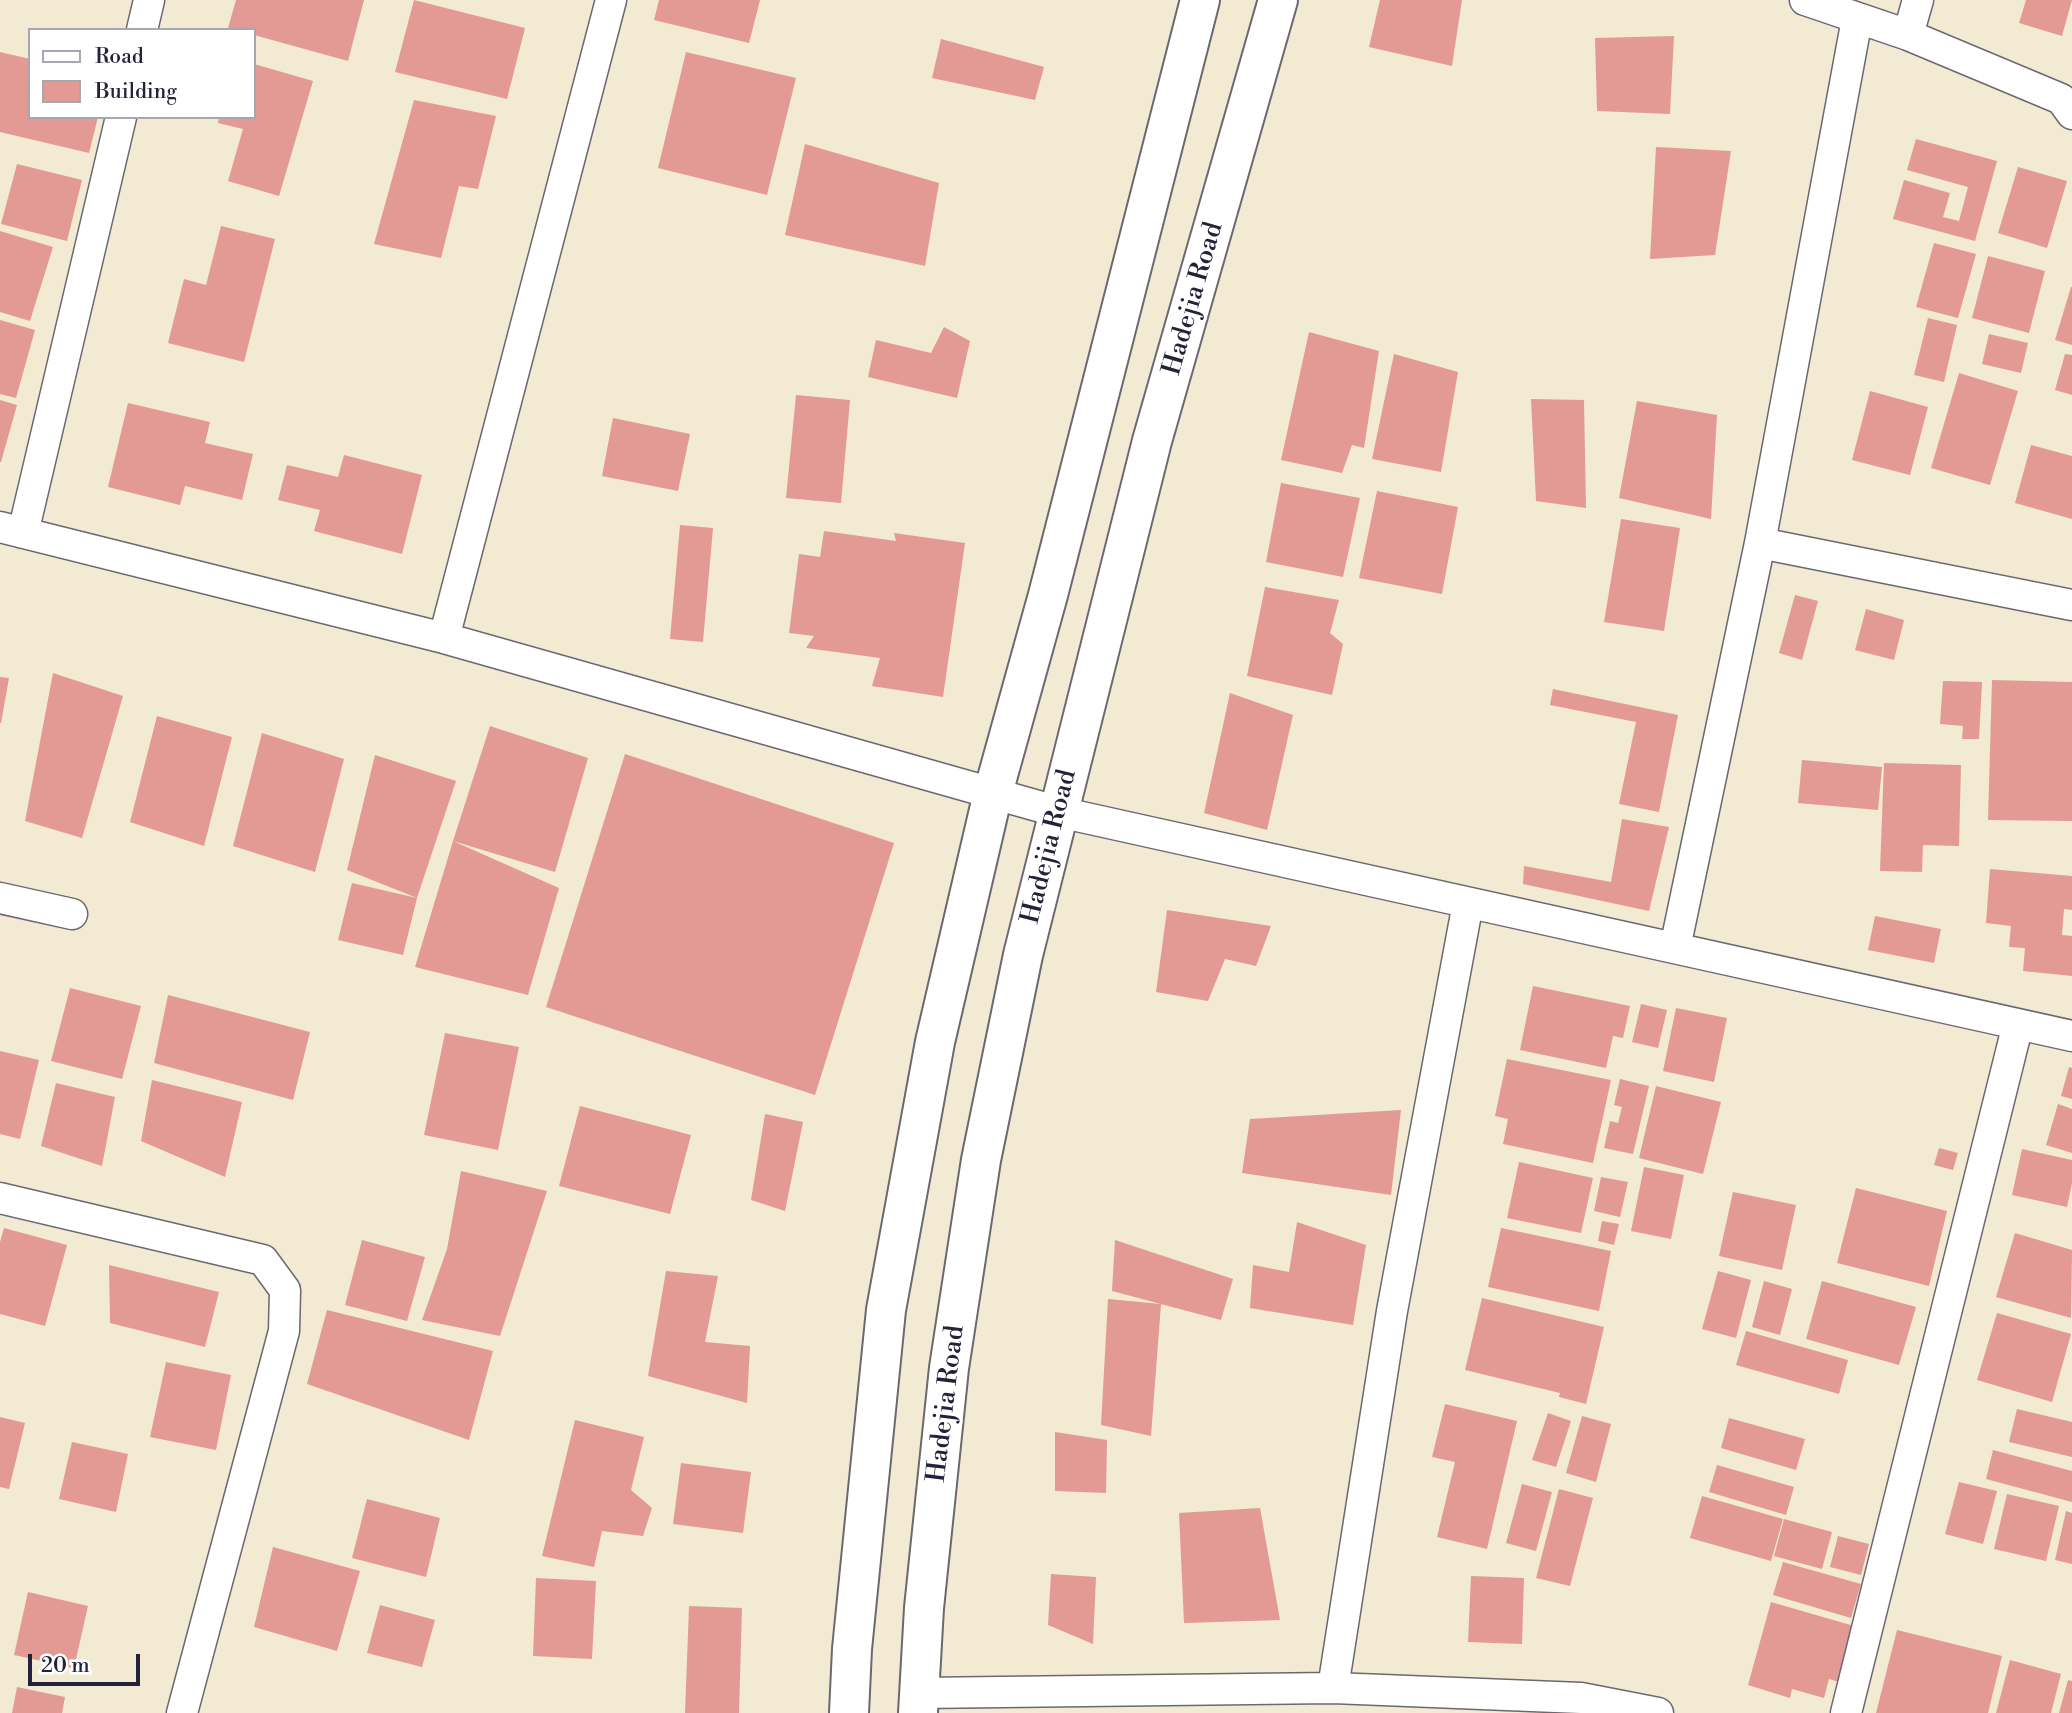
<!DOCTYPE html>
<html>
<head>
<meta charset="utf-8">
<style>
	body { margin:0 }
	#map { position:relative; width:2072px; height:1713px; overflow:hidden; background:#f2ead3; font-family:"Libre Bodoni",serif }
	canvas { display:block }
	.legend { position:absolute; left:28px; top:28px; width:228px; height:91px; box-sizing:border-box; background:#fff; border:2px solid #a7a7b1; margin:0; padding:9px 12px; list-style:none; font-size:21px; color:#22223b }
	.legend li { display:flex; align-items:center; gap:14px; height:35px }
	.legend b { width:35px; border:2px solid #a7a7b1 }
	.scale { position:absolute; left:28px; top:1654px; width:112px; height:32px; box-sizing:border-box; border:4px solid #22223b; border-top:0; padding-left:9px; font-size:21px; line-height:24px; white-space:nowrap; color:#22223b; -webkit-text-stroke:5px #fff; paint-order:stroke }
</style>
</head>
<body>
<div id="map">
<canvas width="2072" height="1713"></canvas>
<ul class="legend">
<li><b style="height:9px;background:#fff"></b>Road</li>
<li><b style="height:19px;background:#e39a94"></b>Building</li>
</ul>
<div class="scale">20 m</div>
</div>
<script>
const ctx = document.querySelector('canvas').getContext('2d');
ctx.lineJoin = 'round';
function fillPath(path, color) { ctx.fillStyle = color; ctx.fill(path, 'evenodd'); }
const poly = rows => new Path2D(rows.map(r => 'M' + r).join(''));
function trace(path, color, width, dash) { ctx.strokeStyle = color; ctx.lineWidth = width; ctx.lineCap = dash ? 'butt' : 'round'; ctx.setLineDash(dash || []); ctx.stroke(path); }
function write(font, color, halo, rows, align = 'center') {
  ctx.font = font + ' "Libre Bodoni",serif'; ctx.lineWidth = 6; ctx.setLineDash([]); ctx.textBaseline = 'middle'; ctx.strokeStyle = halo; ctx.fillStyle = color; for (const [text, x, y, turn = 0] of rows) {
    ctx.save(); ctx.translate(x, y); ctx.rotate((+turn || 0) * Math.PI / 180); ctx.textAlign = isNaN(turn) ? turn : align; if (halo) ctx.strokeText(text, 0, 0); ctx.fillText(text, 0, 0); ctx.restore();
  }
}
const building = poly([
	[236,0,364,0,348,61,254,35,254,30,228,28],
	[414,0,525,28,507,99,395,72],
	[659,0,760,0,749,43,654,20],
	[1380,0,1462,0,1452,66,1369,47],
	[2026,0,2072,0,2062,36,2019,23],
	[1674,36,1670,114,1597,111,1595,38],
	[941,39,1044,67,1035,100,932,78],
	[0,52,30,59,30,117,98,117,89,153,0,132],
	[686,52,796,78,767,195,658,168],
	[254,64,313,81,279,196,228,181,243,129,218,123,219,117,254,117],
	[414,100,496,116,478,189,459,186,441,258,374,244],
	[1916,139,1997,161,1975,241,1893,219,1904,180,1950,193,1943,217,1959,221,1968,187,1907,170],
	[805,144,939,183,925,266,785,235],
	[1656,147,1731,151,1715,255,1650,259],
	[17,164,82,180,67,241,1,224],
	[2018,167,2067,181,2047,248,1998,233],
	[221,226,275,239,244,362,168,343,184,279,206,285],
	[0,231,53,247,30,321,0,312],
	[1934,243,1976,254,1958,318,1916,307],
	[1988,256,2045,271,2029,333,1972,318],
	[2071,287,2072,287,2072,345,2055,340],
	[1928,318,1957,325,1944,382,1914,375],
	[0,320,35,330,16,398,0,394],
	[944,327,970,341,957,398,868,377,876,340,931,353],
	[1309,332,1379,351,1364,448,1352,445,1342,473,1281,460],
	[1989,334,2028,343,2021,373,1982,364],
	[1394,354,1458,372,1441,472,1372,459],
	[2065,354,2072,355,2072,395,2055,390],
	[1959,373,2018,391,1990,485,1931,468],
	[1870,391,1928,407,1910,475,1852,460],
	[796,395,850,400,841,503,786,498],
	[1531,399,1584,400,1586,508,1536,501],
	[0,400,17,405,1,462,0,462],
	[1637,401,1717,415,1711,519,1619,498],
	[128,403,210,422,205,443,253,454,242,500,185,486,180,505,108,487],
	[613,418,690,434,678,491,602,476],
	[2031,445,2072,456,2072,519,2015,503],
	[344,455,422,475,402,554,314,531,320,510,278,500,287,465,338,477],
	[1281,483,1360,498,1343,577,1266,562],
	[1377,491,1458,507,1442,594,1359,578],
	[1621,519,1680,528,1664,631,1604,622],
	[680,525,713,528,703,642,670,639],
	[824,531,896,541,894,533,965,543,943,697,872,686,880,658,806,648,814,636,789,633,799,554,820,557],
	[1265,587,1339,600,1330,633,1343,644,1332,695,1247,676],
	[1795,595,1818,601,1802,660,1779,653],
	[1866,609,1904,620,1894,660,1855,650],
	[53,673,123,696,82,838,25,821],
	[0,677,9,678,1,723,0,723],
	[1992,680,2072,682,2072,821,1988,820],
	[1943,681,1982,682,1979,739,1962,739,1963,726,1940,724],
	[1553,689,1678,715,1659,812,1619,804,1636,722,1550,705],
	[1230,693,1293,715,1267,830,1204,813],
	[157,716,232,737,204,846,130,822],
	[490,726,588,758,555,872,453,841,559,888,528,995,415,967,453,841],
	[262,733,344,759,315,872,233,846],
	[625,754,894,843,815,1095,546,1007],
	[375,755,456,781,417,898,403,955,338,940,352,883,417,898,347,870],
	[1802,760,1882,767,1878,810,1798,803],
	[1884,763,1961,765,1959,846,1923,845,1922,872,1880,871],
	[1622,819,1669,827,1649,911,1523,884,1524,866,1611,882],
	[1990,869,2072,876,2072,910,2064,909,2062,935,2072,936,2072,976,2023,971,2025,948,2009,947,2011,926,1986,923],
	[1167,910,1271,926,1256,966,1225,959,1208,1001,1156,992],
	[1875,916,1941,929,1934,963,1868,950],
	[1533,986,1630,1006,1623,1038,1613,1036,1606,1068,1520,1050],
	[70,988,141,1006,122,1079,51,1061],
	[168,995,310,1032,293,1100,154,1063],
	[1641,1004,1667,1010,1658,1048,1632,1042],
	[1676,1008,1727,1018,1714,1082,1663,1071],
	[445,1033,519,1047,498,1150,424,1135],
	[0,1051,39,1060,20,1139,0,1134],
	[1507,1059,1611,1080,1593,1163,1503,1144,1508,1119,1495,1116],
	[2069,1067,2072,1068,2072,1099,2061,1096],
	[1620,1079,1649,1086,1633,1154,1604,1148,1610,1121,1618,1123,1622,1107,1614,1105],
	[152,1080,242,1102,225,1177,141,1141],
	[56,1083,115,1097,102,1166,41,1146],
	[1656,1086,1721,1102,1703,1174,1639,1158],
	[2058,1104,2072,1109,2072,1153,2046,1145],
	[580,1106,691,1135,670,1214,559,1186],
	[1401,1110,1391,1195,1242,1173,1250,1119],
	[765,1114,803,1122,785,1211,751,1200],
	[1939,1148,1958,1153,1953,1170,1934,1165],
	[2022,1149,2072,1160,2072,1183,2067,1207,2012,1195],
	[1519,1162,1593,1178,1581,1233,1507,1218],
	[1644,1167,1684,1175,1671,1239,1631,1231],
	[461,1171,547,1191,500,1336,422,1320,447,1249],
	[1601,1177,1628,1182,1620,1217,1594,1211],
	[1856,1188,1947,1211,1929,1286,1837,1263],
	[1733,1192,1796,1205,1782,1270,1719,1256],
	[1602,1221,1619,1224,1614,1245,1598,1241],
	[1297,1222,1366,1245,1353,1325,1250,1308,1253,1265,1289,1272],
	[4,1228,67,1245,45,1326,0,1314,0,1242],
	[1501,1228,1611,1251,1599,1311,1488,1287],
	[2015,1233,2072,1250,2071,1318,1996,1297],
	[362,1240,425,1257,407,1321,345,1305],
	[1115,1240,1233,1279,1221,1320,1112,1291],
	[109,1265,219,1292,205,1347,110,1323],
	[666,1271,718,1276,705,1342,750,1346,747,1403,648,1376],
	[1718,1271,1751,1280,1736,1338,1702,1329],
	[1764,1281,1792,1289,1780,1335,1752,1327],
	[1822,1281,1916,1307,1899,1365,1806,1339],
	[1482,1298,1604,1327,1586,1404,1559,1397,1560,1393,1465,1370],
	[1108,1299,1161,1304,1151,1436,1101,1425],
	[327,1310,493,1351,469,1440,307,1384],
	[1997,1313,2071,1334,2052,1402,1977,1380],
	[1746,1331,1848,1360,1839,1394,1736,1365],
	[166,1362,231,1375,216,1450,150,1437],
	[1445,1404,1517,1421,1487,1549,1437,1537,1455,1462,1432,1457],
	[2017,1409,2072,1422,2072,1457,2009,1442],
	[1548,1413,1571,1421,1556,1467,1532,1460],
	[1582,1416,1611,1424,1596,1482,1566,1473],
	[0,1417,25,1423,9,1489,0,1487],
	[1729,1418,1805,1439,1796,1470,1721,1448],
	[575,1420,644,1437,631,1490,652,1508,643,1536,602,1531,594,1567,542,1556],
	[1055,1432,1107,1440,1106,1493,1055,1491],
	[72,1442,128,1454,116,1512,59,1499],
	[1993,1450,2072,1471,2072,1502,1986,1479],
	[681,1463,751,1472,743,1533,673,1524],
	[1717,1465,1794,1487,1786,1515,1709,1492],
	[1959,1482,1997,1491,1983,1544,1945,1534],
	[1522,1484,1552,1492,1536,1551,1506,1543],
	[1559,1489,1593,1498,1570,1586,1536,1578],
	[2007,1494,2059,1506,2046,1561,1994,1549],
	[1702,1496,1783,1519,1771,1561,1690,1538],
	[367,1499,440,1518,426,1577,352,1558],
	[1260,1508,1280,1620,1184,1623,1179,1513],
	[2066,1511,2072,1513,2072,1564,2055,1560],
	[1784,1519,1832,1532,1822,1569,1774,1556],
	[1838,1536,1869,1544,1861,1575,1830,1567],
	[273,1547,360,1571,337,1651,254,1627],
	[1783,1562,1861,1584,1851,1618,1773,1595],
	[1051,1574,1096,1577,1093,1644,1048,1625],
	[1471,1576,1524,1578,1522,1644,1468,1642],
	[536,1578,596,1581,592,1659,533,1656],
	[28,1592,88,1606,74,1668,14,1655],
	[1771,1602,1854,1626,1839,1682,1829,1679,1824,1698,1792,1689,1790,1698,1748,1685],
	[380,1605,435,1620,422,1667,367,1653],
	[689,1606,742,1608,739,1713,685,1713],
	[1897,1630,2002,1656,1988,1713,1876,1713],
	[2010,1660,2061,1674,2051,1713,1996,1713],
	[2068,1680,2072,1681,2072,1713,2059,1713],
	[17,1687,65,1697,62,1713,12,1713]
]);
const street = poly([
	[1805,0,1908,35,2061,99,2072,114],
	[142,30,149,0],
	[1908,35,1918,0],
	[0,527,444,638,1059,812,2072,1036],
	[23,533,121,117],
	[1760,543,2072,605],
	[444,638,611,0],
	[0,898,72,914],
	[1675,948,1760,543,1857,19],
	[0,1198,263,1260,285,1290,284,1331,182,1713],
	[1333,1688,1392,1311,1468,903],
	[919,1693,1333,1688,1581,1698,1658,1713],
	[1846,1713,2018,1024]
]);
const primary = poly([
	[849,1713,852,1649,886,1310,935,1042,993,793,1048,595,1200,0],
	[918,1713,924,1608,949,1368,981,1160,1023,955,1152,441,1278,0]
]);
const streetNames = [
	["Hadejia Road",1194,299,-74],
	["Hadejia Road",1050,847,-76],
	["Hadejia Road",947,1404,-83]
];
fillPath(building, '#e39a94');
trace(street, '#6b6870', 33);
trace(primary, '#6b6870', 42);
trace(street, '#fff', 30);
trace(primary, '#fff', 38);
write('26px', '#22223b', '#fff', streetNames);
</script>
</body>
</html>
